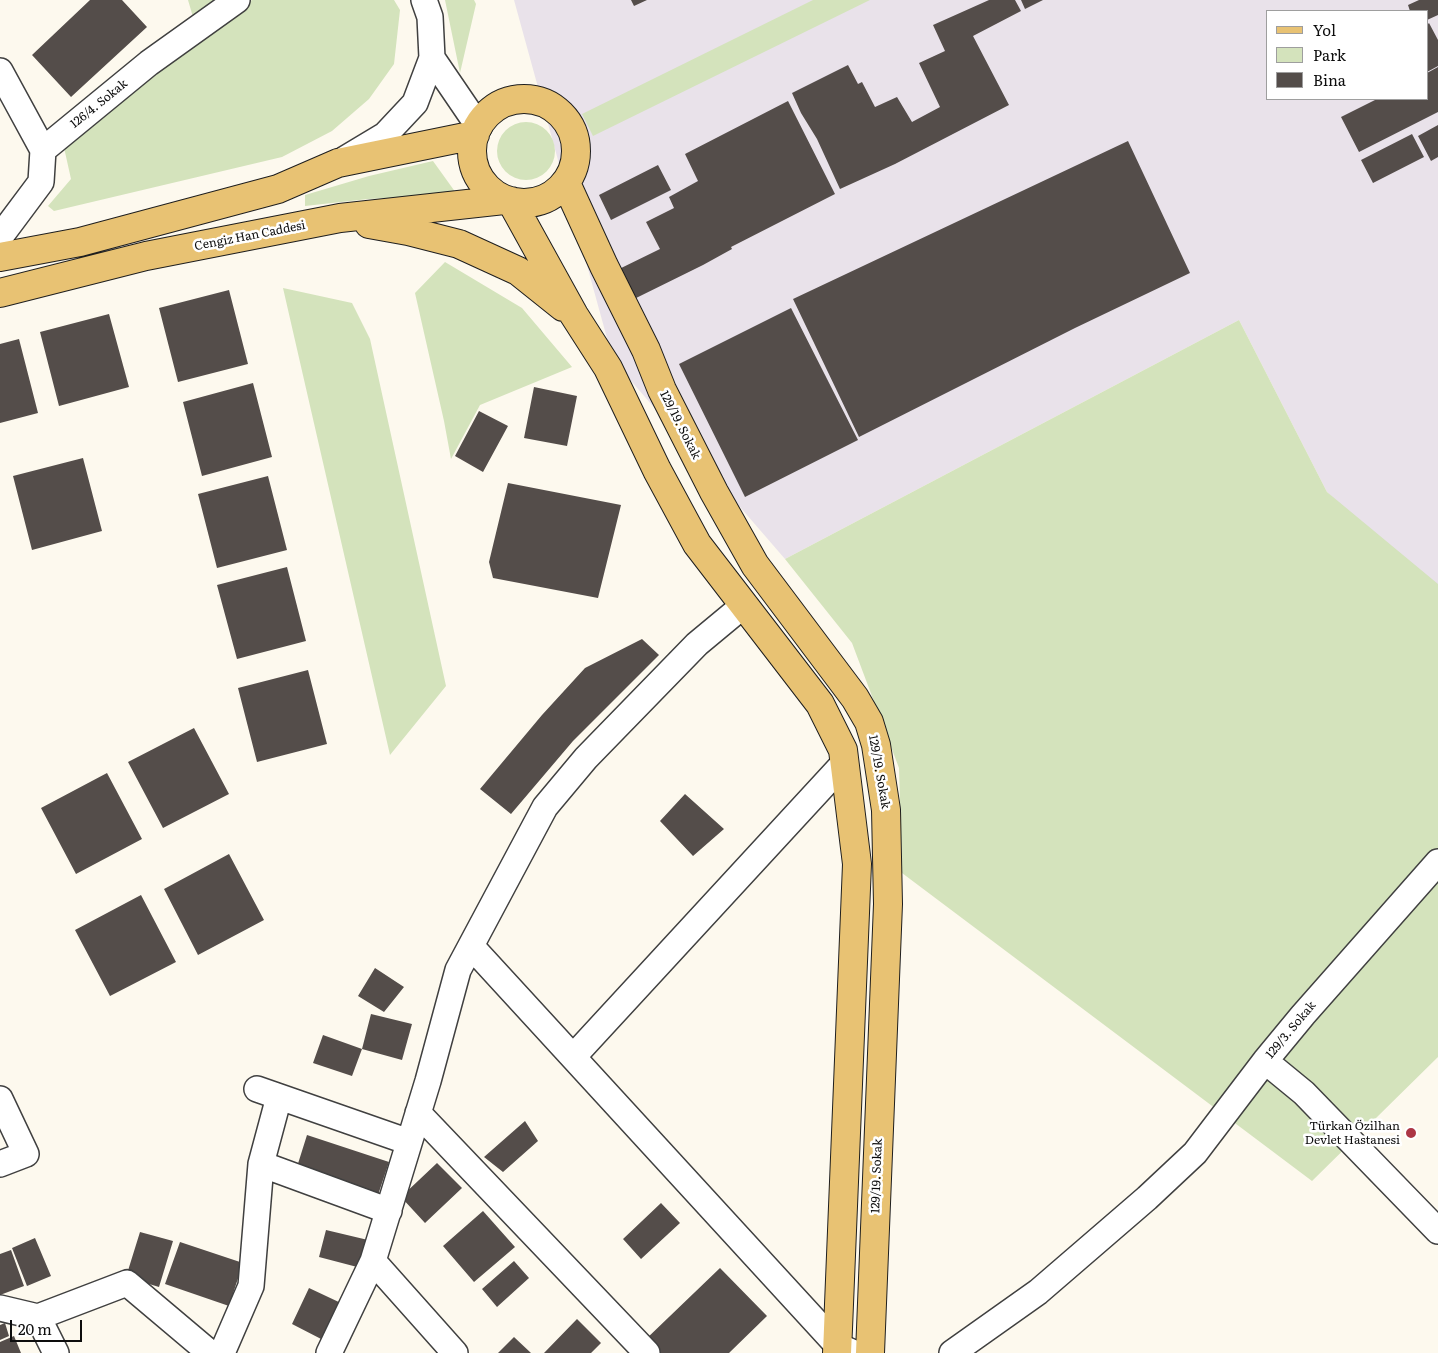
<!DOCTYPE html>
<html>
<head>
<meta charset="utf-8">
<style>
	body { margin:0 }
	#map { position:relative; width:1438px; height:1353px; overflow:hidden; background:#fdf9ee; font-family:Literata,serif }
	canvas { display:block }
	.legend { position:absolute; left:1266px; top:10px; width:162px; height:90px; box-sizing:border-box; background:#fff; border:1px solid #9e9e9e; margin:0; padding:6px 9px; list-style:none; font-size:15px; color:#0d0d0d }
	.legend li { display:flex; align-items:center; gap:10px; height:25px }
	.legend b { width:25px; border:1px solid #9e9e9e }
	.scale { position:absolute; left:10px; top:1320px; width:72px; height:22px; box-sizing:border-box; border:2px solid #0d0d0d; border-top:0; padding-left:6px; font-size:15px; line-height:18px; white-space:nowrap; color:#0d0d0d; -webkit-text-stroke:4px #fff; paint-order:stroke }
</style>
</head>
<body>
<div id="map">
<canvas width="1438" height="1353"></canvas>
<ul class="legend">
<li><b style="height:6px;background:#e8c273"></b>Yol</li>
<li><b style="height:14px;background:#d4e3bc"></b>Park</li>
<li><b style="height:14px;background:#544d4a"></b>Bina</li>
</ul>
<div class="scale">20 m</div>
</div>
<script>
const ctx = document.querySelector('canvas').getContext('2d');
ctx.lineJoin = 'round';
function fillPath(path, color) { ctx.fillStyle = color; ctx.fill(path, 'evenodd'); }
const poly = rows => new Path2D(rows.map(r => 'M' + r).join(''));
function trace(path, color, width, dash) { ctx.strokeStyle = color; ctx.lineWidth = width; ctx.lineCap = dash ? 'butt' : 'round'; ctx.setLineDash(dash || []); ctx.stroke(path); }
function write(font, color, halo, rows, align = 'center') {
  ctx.font = font + ' Literata,serif'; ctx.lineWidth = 5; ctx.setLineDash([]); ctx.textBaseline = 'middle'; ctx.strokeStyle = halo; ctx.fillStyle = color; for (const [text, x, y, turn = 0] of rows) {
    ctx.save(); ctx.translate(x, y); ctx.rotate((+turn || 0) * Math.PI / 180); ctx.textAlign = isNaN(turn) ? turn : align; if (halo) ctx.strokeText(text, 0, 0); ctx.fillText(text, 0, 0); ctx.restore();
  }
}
const industrial = poly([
	[514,0,1438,0,1438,599,1327,492,1239,320,785,559,613,360],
	[1267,11,1427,11,1427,99,1267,99]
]);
const green = poly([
	[188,0,216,0,193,17],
	[252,0,394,0,400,10,394,64,369,99,332,131,282,157,54,211,48,206,71,179,63,143,139,82],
	[445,0,474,0,476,4,460,73],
	[813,0,870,0,593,136,582,114],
	'497 151a29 29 0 1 1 58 0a29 29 0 1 1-58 0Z',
	[433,161,456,193,415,197,368,199,305,206,305,195,369,176],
	[445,262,522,308,572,367,480,405,451,459,444,421,415,293],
	[283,288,352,303,370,339,446,686,390,755],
	[1239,320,1327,492,1438,584,1438,1057,1312,1181,902,873,899,768,852,643,785,559]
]);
const building = poly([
	[90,0,122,0,147,27,71,97,32,55],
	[631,0,647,0,634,6],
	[989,0,1015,0,1021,11,973,36,1009,105,895,164,840,189,817,139,801,113,792,93,848,65,858,84,862,82,875,107,897,97,912,122,940,107,919,63,945,51,933,25],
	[1021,0,1043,0,1025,9],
	[1419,0,1438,0,1438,15,1427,20,1427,11,1410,11,1408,5],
	[1429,23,1438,40,1438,66,1427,72,1427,25],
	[1438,67,1438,112,1359,152,1341,117,1377,99,1427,99,1427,73],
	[788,101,835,194,731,247,732,249,703,265,628,302,613,272,660,249,646,222,674,208,669,197,698,181,685,154],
	[1438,125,1438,157,1431,161,1418,136],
	[1412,134,1424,157,1373,183,1361,160],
	[1128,141,1190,273,1075,328,859,437,793,299],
	[658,165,671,190,611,220,599,195],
	[229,290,248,364,178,382,159,308],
	[791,308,858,440,745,497,679,364],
	[109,314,129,387,59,406,40,332],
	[19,339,38,413,0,423,0,344],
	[253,383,272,457,202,476,183,402],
	[534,387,577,396,567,446,524,438],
	[479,411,508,426,483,472,455,456],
	[83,458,102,531,32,550,13,476],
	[268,476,287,550,217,568,198,494],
	[508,483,621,505,598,598,493,578,489,562],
	[287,567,306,641,237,659,217,585],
	[642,639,659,655,573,741,511,814,480,789,542,715,585,668],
	[308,670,327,744,257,762,238,688],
	[194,728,229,794,163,828,128,762],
	[107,773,142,839,76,874,41,808],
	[685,794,724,829,693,856,660,821],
	[229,854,264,920,198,955,164,889],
	[141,895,176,962,110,996,75,930],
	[375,968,404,987,384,1012,358,996],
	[371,1014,412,1024,402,1060,362,1049,352,1076,313,1063,323,1035,362,1049],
	[525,1121,538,1141,503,1172,484,1157],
	[307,1135,389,1162,377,1198,296,1170],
	[437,1163,462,1188,425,1223,401,1197],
	[661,1203,680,1223,641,1259,623,1239],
	[483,1211,515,1247,474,1282,443,1246],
	[326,1230,368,1240,361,1268,319,1257],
	[140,1232,173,1241,159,1287,126,1277],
	[35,1238,51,1276,27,1286,12,1248],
	[180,1242,243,1263,229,1306,165,1284],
	[11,1250,24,1286,0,1295,0,1254],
	[514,1261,529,1278,497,1307,482,1289],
	[720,1268,767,1316,729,1353,655,1353,644,1341],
	[309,1288,343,1304,325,1341,292,1324],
	[577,1319,601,1343,591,1353,544,1353],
	[5,1323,9,1336,0,1340,0,1325],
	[14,1336,21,1353,0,1353,0,1342],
	[514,1337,531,1353,498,1353]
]);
const minor = poly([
	[432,58,479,127],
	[0,71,43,150],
	[345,159,385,135,415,103,432,58,430,17,424,0],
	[0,237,41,182,43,150,149,63,237,0],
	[1438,862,1303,1015,1265,1061,1304,1093,1438,1231],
	[471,946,838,1346,854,1353],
	[573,1057,845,762],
	[257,1089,409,1142],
	[0,1099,26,1154,0,1164],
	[418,1113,647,1353],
	[261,1164,389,1211],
	[373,1261,455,1353],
	[0,1308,38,1317,56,1353],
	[38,1317,127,1283,210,1353],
	[222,1353,251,1286,261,1164,279,1097],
	[329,1353,373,1261,428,1081,458,970,545,807,586,758,697,644,744,605],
	[952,1353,1038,1292,1147,1198,1195,1153,1265,1061]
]);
const major = poly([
	'472 151a52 52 0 1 1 104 0a52 52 0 1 1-104 0Z',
	[566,183,604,266,646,350,662,390,714,492,755,565,855,698,869,722,876,745,886,810,888,904,870,1353],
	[511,201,574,315,608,368,657,470,697,544,820,704,843,750,857,864,837,1353],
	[369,224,408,231,459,244,518,271,563,307],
	[0,257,80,242,278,189,338,163,475,135],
	[0,293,146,256,340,218,504,200]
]);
const markers = [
	[1411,1133,6,"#ac3645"]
];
const streetNames = [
	["126/4. Sokak",99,104,-39],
	["Cengiz Han Caddesi",250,236,-11],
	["129/19. Sokak",680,425,63],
	["129/19. Sokak",879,772,80],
	["129/3. Sokak",1291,1030,-50],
	["129/19. Sokak",877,1176,-88]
];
const poiNames = [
	["Türkan Özilhan",1400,1126],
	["Devlet Hastanesi",1400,1140]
];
fillPath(industrial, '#e9e2ea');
fillPath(green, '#d4e3bc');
fillPath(building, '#544d4a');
trace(minor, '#404040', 28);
trace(major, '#1e1e1e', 30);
trace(minor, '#fff', 25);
trace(major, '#e8c273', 28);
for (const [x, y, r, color] of markers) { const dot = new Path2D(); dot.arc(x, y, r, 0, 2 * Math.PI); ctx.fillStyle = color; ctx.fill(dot); trace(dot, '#fff', 2); }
write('12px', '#0d0d0d', '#fff', streetNames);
write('12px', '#0d0d0d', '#fff', poiNames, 'right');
</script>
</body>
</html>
